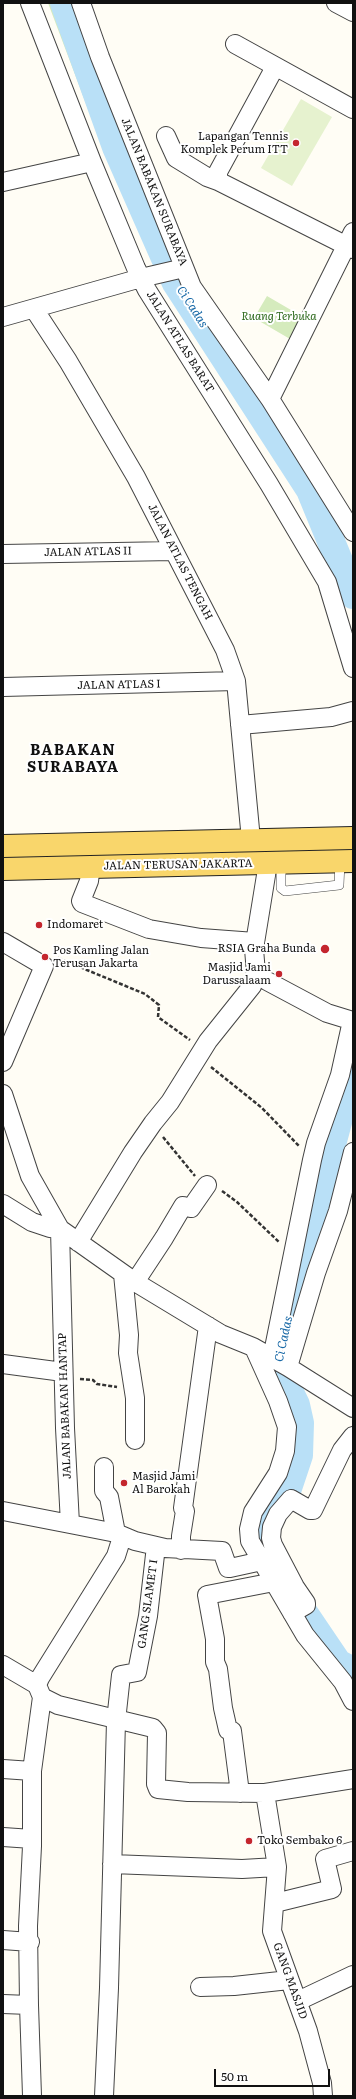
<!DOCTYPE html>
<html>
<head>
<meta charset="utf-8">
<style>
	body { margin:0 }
	#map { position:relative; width:356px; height:2099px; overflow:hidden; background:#fffdf5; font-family:Literata,serif }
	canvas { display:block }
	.frame { position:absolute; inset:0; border:4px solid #111; pointer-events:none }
	.scale { position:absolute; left:214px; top:2069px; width:116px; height:18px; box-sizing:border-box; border:2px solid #111; border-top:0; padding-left:5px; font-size:12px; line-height:14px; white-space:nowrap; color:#111; -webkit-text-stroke:3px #fff; paint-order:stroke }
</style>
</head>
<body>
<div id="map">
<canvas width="356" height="2099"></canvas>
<div class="frame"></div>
<div class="scale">50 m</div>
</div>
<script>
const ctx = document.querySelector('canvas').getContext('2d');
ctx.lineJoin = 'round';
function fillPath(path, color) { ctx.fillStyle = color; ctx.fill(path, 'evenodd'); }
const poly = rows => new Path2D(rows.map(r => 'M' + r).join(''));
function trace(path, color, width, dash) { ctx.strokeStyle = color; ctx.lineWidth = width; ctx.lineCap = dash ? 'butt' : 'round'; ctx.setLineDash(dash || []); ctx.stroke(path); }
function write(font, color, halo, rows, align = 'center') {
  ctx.font = font + ' Literata,serif'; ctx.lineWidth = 4; ctx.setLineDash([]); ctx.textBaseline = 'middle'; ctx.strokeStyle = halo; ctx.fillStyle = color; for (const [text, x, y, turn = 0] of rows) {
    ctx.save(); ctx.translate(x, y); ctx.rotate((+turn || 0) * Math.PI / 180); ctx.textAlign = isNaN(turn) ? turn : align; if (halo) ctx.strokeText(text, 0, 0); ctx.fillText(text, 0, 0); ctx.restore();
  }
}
const green = poly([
	[48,3,54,3,110,153,105,154],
	[267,296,303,317,290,339,254,318],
	[264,397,344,530,340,532,279,430,258,400]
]);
const pitch = poly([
	[301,99,332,117,292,186,261,168]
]);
const river = poly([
	[64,3,116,147,176,283,310,490,353,595],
	[353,1066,308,1234,277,1366,296,1405,300,1423,299,1455,286,1494,262,1526,267,1549,294,1598,338,1663,353,1671]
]);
const path = poly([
	[58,958,145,994,159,1005,158,1017,190,1040],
	[211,1067,262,1108,299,1146],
	[163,1137,195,1176],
	[222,1191,237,1202,279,1242],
	[80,1379,93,1380,97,1384,117,1387]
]);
const lane = poly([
	[281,863,281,888,285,891,339,885,340,861]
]);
const street = poly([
	[30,3,92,162,136,268,147,290,269,484,327,582,353,668],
	[81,3,100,57,192,287,270,399,353,532],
	[336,3,353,12],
	[235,44,353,109],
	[275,67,218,172,218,181,353,249],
	[166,136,176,158,207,177,218,181],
	[3,182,92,162],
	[34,309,68,361,136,477,225,650,236,681,251,840],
	[3,317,141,278,184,268],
	[270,399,353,232],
	[3,554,173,551],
	[3,687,236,681],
	[240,725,331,717,353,711],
	[91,866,89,881,81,901,82,903,149,929,201,938,255,942],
	[3,942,44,966,3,1062],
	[256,973,267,981,327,1013,353,1021],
	[3,1094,30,1176,60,1229,65,1428,70,1524,116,1533,135,1541,165,1548,222,1551,228,1568,230,1568,262,1561],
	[3,1204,32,1222,50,1228,60,1229,135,1282,221,1334,253,1347,288,1367,353,1408],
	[78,1242,133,1152,153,1123,170,1102,208,1041,252,986,256,973,254,949,268,863],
	[123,1274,129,1335,128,1353,135,1398,135,1440],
	[135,1282,164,1238,183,1206,191,1208,207,1185],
	[255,1350,278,1401,287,1427,285,1451,278,1473,253,1512,249,1529,250,1541,305,1635,343,1682,353,1701],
	[272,1358,312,1160,316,1143,340,1075,352,1021],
	[3,1364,63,1372],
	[288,1367,316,1273,338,1211,353,1152],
	[104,1467,104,1491,109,1497,116,1533],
	[3,1511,70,1524],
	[181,1550,181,1536,185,1511,183,1508,208,1326],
	[292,1613,306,1605,306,1603,295,1587,273,1545,271,1538,272,1527,278,1514,291,1499,310,1510,313,1510,342,1450,353,1436],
	[3,1665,37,1685],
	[42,1697,58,1705,153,1728,157,1733,156,1784,158,1789,188,1792,265,1793,353,1779],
	[3,1769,32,1771],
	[240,1793,232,1731,228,1730,223,1708,218,1669,215,1662,215,1639,207,1595,274,1582],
	[265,1793,277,1867,272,1931,308,2031,322,2083,323,2096],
	[3,1837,32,1839],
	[112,1864,242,1869,277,1867],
	[275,1903,332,1889,325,1859,353,1851],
	[3,1940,30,1942],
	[200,1987,234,1986,289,1980],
	[298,2001,353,1975],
	[3,2004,29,2005],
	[32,2096,29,2005,28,1926,32,1846,32,1771,42,1697,37,1685,40,1678,116,1556,122,1537],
	[104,2096,109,1988,116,1721,121,1675,137,1672,148,1616,156,1546]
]);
const primary = poly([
	[3,846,353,838],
	[3,869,353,861]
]);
const markers = [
	[296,143,4,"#c4262e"],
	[39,925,4,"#c4262e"],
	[325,949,5,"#c4262e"],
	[45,957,4,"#c4262e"],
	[279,974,4,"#c4262e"],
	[124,1483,4,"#c4262e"],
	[249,1841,4,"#c4262e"]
];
const poiNames = [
	["Lapangan Tennis",288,137,"right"],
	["Komplek Perum ITT",288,150,"right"],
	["Indomaret",47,925],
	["RSIA Graha Bunda",316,949,"right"],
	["Pos Kamling Jalan",53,951],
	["Terusan Jakarta",53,964],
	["Masjid Jami",271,968,"right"],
	["Darussalaam",271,981,"right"],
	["Masjid Jami",132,1477],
	["Al Barokah",132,1490],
	["Toko Sembako 6",257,1841]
];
const streetNames = [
	["JALAN BABAKAN SURABAYA",154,192,68],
	["JALAN ATLAS BARAT",180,342,58],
	["JALAN ATLAS II",88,552,-1],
	["JALAN ATLAS TENGAH",180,562,63],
	["JALAN ATLAS I",119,685,-1],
	["JALAN TERUSAN JAKARTA",178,865,-1],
	["JALAN BABAKAN HANTAP",65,1406,-92],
	["GANG SLAMET I",148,1604,-82],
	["GANG MASJID",290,1981,70]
];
const parkNames = [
	["Ruang Terbuka",279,317]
];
const waterNames = [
	["Ci Cadas",192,307,57],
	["Ci Cadas",284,1339,-78]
];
const districtNames = [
	["BABAKAN",73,751],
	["SURABAYA",73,768]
];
fillPath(green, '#d5ebbd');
fillPath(pitch, '#e6f2cf');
trace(river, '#b9e0f7', 28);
trace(lane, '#444', 10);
trace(street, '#444', 20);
trace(primary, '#222', 24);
trace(path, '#333', 2.5, [4, 2]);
trace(lane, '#fff', 9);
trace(street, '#fff', 18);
trace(primary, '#f9d66b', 22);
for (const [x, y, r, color] of markers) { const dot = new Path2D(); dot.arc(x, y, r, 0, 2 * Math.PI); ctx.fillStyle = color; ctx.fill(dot); trace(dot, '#fff', 1.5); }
write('11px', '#111', '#fff', poiNames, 'left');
write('11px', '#111', '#fff', streetNames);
write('italic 11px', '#2f6b1f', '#fff', parkNames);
write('italic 12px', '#1768a6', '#fff', waterNames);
ctx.letterSpacing = '1px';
write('bold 15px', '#111', '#fff', districtNames);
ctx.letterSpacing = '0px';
</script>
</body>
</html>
